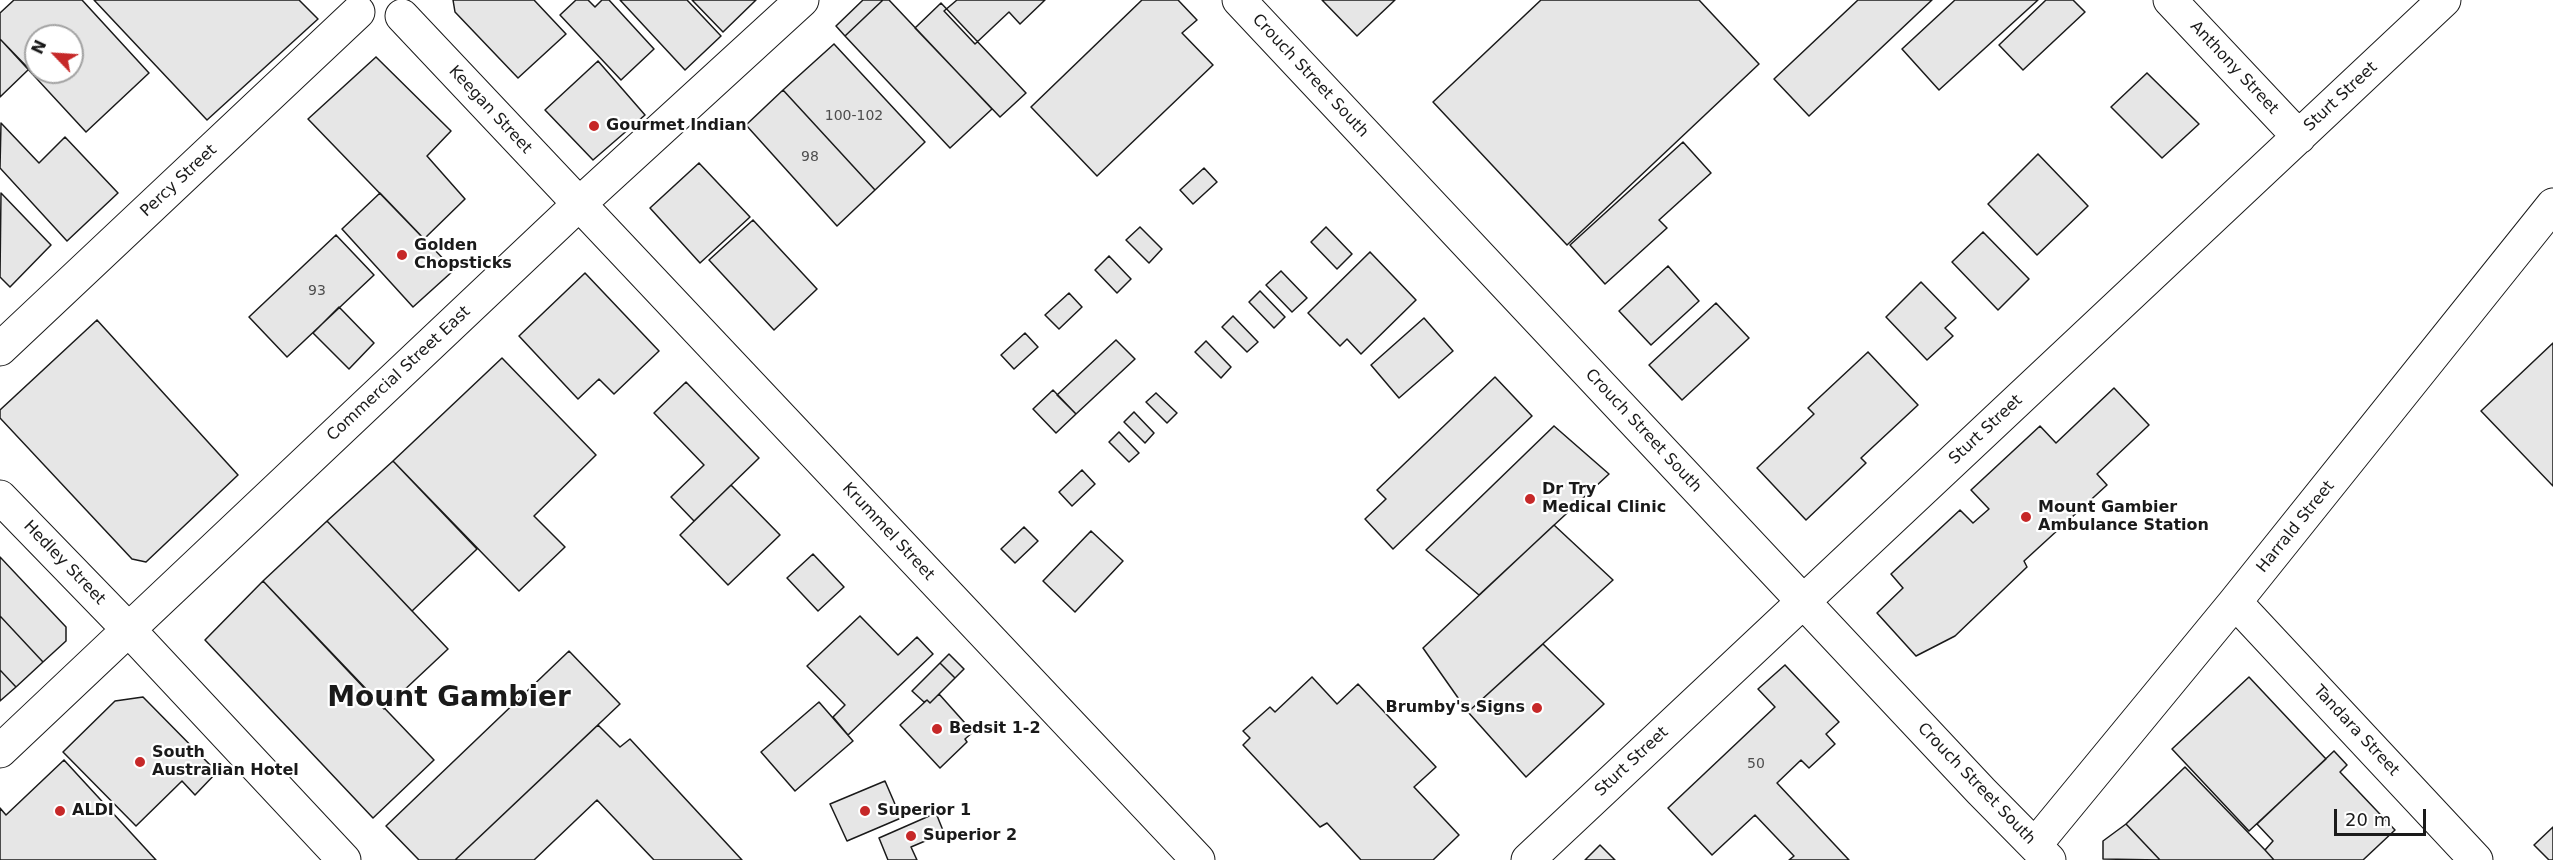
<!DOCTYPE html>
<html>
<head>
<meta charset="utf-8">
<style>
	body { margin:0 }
	#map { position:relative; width:2553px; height:860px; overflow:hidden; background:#fff; font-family:"DejaVu Sans",sans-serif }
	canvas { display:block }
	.north { position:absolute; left:24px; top:24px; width:60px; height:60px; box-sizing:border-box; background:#fff; border:2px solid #a3a3a3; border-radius:50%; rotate:295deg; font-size:16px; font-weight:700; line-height:24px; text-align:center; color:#1a1a1a }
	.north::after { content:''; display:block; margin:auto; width:21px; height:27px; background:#c62828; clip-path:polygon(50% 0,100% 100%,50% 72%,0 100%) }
	.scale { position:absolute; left:2334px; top:809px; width:92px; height:27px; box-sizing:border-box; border:3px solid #1a1a1a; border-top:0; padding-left:8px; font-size:18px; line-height:21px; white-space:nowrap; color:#1a1a1a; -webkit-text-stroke:4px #fff; paint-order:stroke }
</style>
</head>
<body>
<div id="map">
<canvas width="2553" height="860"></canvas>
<div class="north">N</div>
<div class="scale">20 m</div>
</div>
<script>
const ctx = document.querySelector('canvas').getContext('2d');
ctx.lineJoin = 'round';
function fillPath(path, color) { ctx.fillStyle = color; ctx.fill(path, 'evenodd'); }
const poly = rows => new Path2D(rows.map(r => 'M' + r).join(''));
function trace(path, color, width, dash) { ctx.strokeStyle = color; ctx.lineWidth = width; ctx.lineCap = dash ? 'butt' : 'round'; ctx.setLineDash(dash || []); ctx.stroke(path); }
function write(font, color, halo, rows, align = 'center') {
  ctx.font = font + ' "DejaVu Sans",sans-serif'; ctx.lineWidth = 4.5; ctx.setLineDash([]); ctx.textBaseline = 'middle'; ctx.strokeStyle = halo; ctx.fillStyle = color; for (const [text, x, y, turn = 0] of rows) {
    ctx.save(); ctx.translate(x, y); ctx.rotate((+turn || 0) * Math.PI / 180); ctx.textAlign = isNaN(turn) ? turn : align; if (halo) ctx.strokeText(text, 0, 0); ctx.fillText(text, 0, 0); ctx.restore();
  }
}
const building = poly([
	[14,0,82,0,149,73,86,132,0,39,0,13,14,0],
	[36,36,72,36,72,72,36,72,36,36],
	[94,0,299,0,318,19,207,120,94,0],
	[453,0,534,0,566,34,518,78,455,12,453,0],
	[576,0,588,0,595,7,602,0,609,0,654,49,621,80,560,15,576,0],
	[620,0,687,0,721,36,685,70,620,0],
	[692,0,756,0,723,32,692,0],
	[863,0,883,0,845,36,836,26,863,0],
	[883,0,889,0,992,109,950,148,845,36,883,0],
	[957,0,1045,0,1020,24,1009,12,975,44,944,11,957,0],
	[1142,0,1178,0,1197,20,1182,33,1213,65,1097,176,1031,107,1142,0],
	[1322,0,1395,0,1357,36,1322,0],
	[1541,0,1699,0,1759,64,1567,245,1433,102,1541,0],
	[1858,0,1932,0,1809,116,1774,79,1858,0],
	[1955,0,2038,0,1939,90,1902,49,1955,0],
	[2046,0,2073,0,2085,12,2023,70,1999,45,2046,0],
	[941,3,1026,93,1000,117,915,28,941,3],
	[0,39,29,69,0,97,0,39],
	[834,44,925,142,875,190,783,90,834,44],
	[376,57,451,131,427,156,465,199,424,239,308,119,376,57],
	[598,61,645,115,593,160,545,110,598,61],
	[2147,73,2199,124,2162,158,2111,107,2147,73],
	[783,90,875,190,837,226,746,125,783,90],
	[1,123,39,163,65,137,118,193,67,241,0,168,1,123],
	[1683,142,1711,173,1659,220,1667,228,1605,284,1570,245,1683,142],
	[2038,154,2088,206,2037,255,1988,204,2038,154],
	[699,163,750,217,700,263,650,208,699,163],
	[1204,168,1217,182,1193,204,1180,190,1204,168],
	[1,193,51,245,10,287,0,277,1,193],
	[380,193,454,270,413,307,342,229,380,193],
	[753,220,817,289,774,330,709,260,753,220],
	[1140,227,1162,249,1149,263,1126,240,1140,227],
	[1326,227,1352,254,1337,269,1311,242,1326,227],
	[1983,232,2029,279,1998,310,1952,262,1983,232],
	[336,235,374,275,287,357,249,317,336,235],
	[1370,252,1416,300,1361,354,1347,339,1340,346,1308,313,1370,252],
	[1109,256,1131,279,1117,293,1095,270,1109,256],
	[1668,266,1699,301,1651,345,1619,311,1668,266],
	[1281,271,1307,298,1292,312,1266,285,1281,271],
	[585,273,659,351,614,394,599,379,578,399,519,336,585,273],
	[1921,282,1956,318,1945,328,1953,336,1927,360,1886,317,1921,282],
	[1260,291,1285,317,1274,328,1249,302,1260,291],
	[1069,293,1082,307,1059,329,1045,315,1069,293],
	[1716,303,1749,338,1682,400,1649,365,1716,303],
	[339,307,374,343,349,369,313,333,339,307],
	[1233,316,1258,342,1247,352,1222,327,1233,316],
	[1424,318,1453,351,1399,398,1371,365,1424,318],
	[97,320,238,475,146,562,132,559,0,418,0,410,97,320],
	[1025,333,1038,347,1014,369,1001,355,1025,333],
	[1116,340,1135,359,1076,414,1057,395,1116,340],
	[1206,341,1231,367,1221,378,1195,352,1206,341],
	[2553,343,2553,486,2481,411,2553,343],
	[1868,352,1918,405,1861,458,1866,463,1806,520,1757,468,1814,414,1808,408,1868,352],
	[502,358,596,455,534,516,565,547,519,591,393,461,502,358],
	[1495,377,1532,416,1393,549,1365,519,1386,499,1377,490,1495,377],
	[686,382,759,458,694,521,671,497,704,465,654,413,686,382],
	[2114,388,2149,425,2097,474,2107,485,2024,561,2027,567,1955,636,1916,656,1877,613,1903,588,1891,574,1960,510,1973,523,1989,509,1971,490,2040,426,2056,443,2114,388],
	[1053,390,1076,414,1056,433,1033,409,1053,390],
	[1156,393,1177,413,1167,423,1146,402,1156,393],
	[1134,412,1154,433,1145,443,1124,422,1134,412],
	[1554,426,1609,474,1479,595,1426,550,1554,426],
	[1119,432,1139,453,1129,462,1109,442,1119,432],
	[393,461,477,549,412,611,327,521,393,461],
	[1082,470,1095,484,1072,506,1059,492,1082,470],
	[731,485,780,535,728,585,680,535,731,485],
	[327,521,448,649,384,709,263,581,327,521],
	[1554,525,1613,580,1468,712,1423,648,1554,525],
	[1024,527,1038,541,1015,563,1001,549,1024,527],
	[1091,531,1123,561,1075,612,1043,581,1091,531],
	[813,554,844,587,818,611,787,578,813,554],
	[0,557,66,627,66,641,43,662,0,616,0,557],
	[263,581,434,760,373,818,205,640,263,581],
	[0,616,43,662,16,687,0,670,0,616],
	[860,616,898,655,917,637,933,654,848,735,833,717,845,705,807,666,860,616],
	[1543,644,1604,704,1526,777,1468,712,1543,644],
	[569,651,620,704,455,860,419,860,386,826,569,651],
	[949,654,964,669,955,678,940,663,949,654],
	[940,663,955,678,930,703,927,700,924,702,912,691,940,663],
	[1785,665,1839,722,1826,734,1835,744,1809,768,1801,760,1777,783,1849,860,1789,860,1794,856,1755,815,1712,855,1668,808,1775,707,1758,689,1785,665],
	[0,670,16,687,0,701,0,670],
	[1312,677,1337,704,1358,684,1436,767,1414,787,1459,835,1433,860,1361,860,1327,823,1320,827,1243,745,1250,738,1243,731,1270,707,1275,712,1312,677],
	[2249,677,2326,759,2249,831,2172,749,2249,677],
	[939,694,973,732,965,739,967,742,940,768,900,725,927,700,930,703,939,694],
	[143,697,217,772,195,795,182,781,136,826,63,752,115,701,143,697],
	[819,702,853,741,795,791,761,752,819,702],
	[598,725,620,747,630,739,742,860,654,860,597,800,534,860,455,860,598,725],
	[2334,751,2347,765,2340,772,2395,830,2363,860,2274,860,2265,850,2273,841,2257,824,2334,751],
	[64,760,156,860,0,860,0,808,6,815,64,760],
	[2185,767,2265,850,2274,860,2160,860,2126,824,2185,767],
	[885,781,901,818,847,841,830,804,885,781],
	[936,813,944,833,911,847,917,860,888,860,879,838,936,813],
	[2126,824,2160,860,2103,859,2103,841,2126,824],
	[2553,827,2553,860,2549,860,2534,845,2553,827],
	[1600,845,1615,860,1585,860,1600,845]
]);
const minor = poly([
	[1239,0,1981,791,2049,860],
	[2170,0,2299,137],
	[402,16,1198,860],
	[0,349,358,12],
	[0,497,129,630,344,860],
	[2235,602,2476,860],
	[0,751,578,205,802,0],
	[2035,845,2235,602,2553,205],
	[1528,860,2444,0]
]);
const markers = [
	[594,126,6,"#c62828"],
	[402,255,6,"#c62828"],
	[1530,499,6,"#c62828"],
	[2026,517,6,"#c62828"],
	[1537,708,6,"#c62828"],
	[937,729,6,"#c62828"],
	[140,762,6,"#c62828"],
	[60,811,6,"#c62828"],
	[865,811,6,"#c62828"],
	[911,836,6,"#c62828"]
];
const numberNames = [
	["100-102",854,116],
	["98",810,157],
	["93",317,291],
	["50",1756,764]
];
const streetNames = [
	["Anthony Street",2234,68,47],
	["Crouch Street South",1310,76,47],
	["Sturt Street",2341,97,-43],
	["Keegan Street",490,110,47],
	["Percy Street",179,181,-43],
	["Commercial Street East",399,374,-43],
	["Sturt Street",1986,430,-43],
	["Crouch Street South",1643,431,47],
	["Harrald Street",2296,527,-51],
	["Krummel Street",888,532,47],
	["Hedley Street",64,563,46],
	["Tandara Street",2356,731,47],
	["Sturt Street",1632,762,-43],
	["Crouch Street South",1976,784,46]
];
const poiNames = [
	["Gourmet Indian",606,126],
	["Golden",414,246],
	["Chopsticks",414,264],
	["Dr Try",1542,490],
	["Medical Clinic",1542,508],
	["Mount Gambier",2038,508],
	["Ambulance Station",2038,526],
	["Brumby's Signs",1525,708,"right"],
	["Bedsit 1-2",949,729],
	["South",152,753],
	["Australian Hotel",152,771],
	["ALDI",72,811],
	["Superior 1",877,811],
	["Superior 2",923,836]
];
const townNames = [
	["Mount Gambier",449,699]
];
fillPath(building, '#e6e6e6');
trace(building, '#1a1a1a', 1.5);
trace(minor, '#1a1a1a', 35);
trace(minor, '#fff', 33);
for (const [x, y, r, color] of markers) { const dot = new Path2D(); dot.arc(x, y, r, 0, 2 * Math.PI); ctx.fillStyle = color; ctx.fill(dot); trace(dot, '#fff', 2); }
write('14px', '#4d4d4d', null, numberNames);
write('16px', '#1a1a1a', '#fff', streetNames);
write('bold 16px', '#1a1a1a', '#fff', poiNames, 'left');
write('bold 28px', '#1a1a1a', '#fff', townNames);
</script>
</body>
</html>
